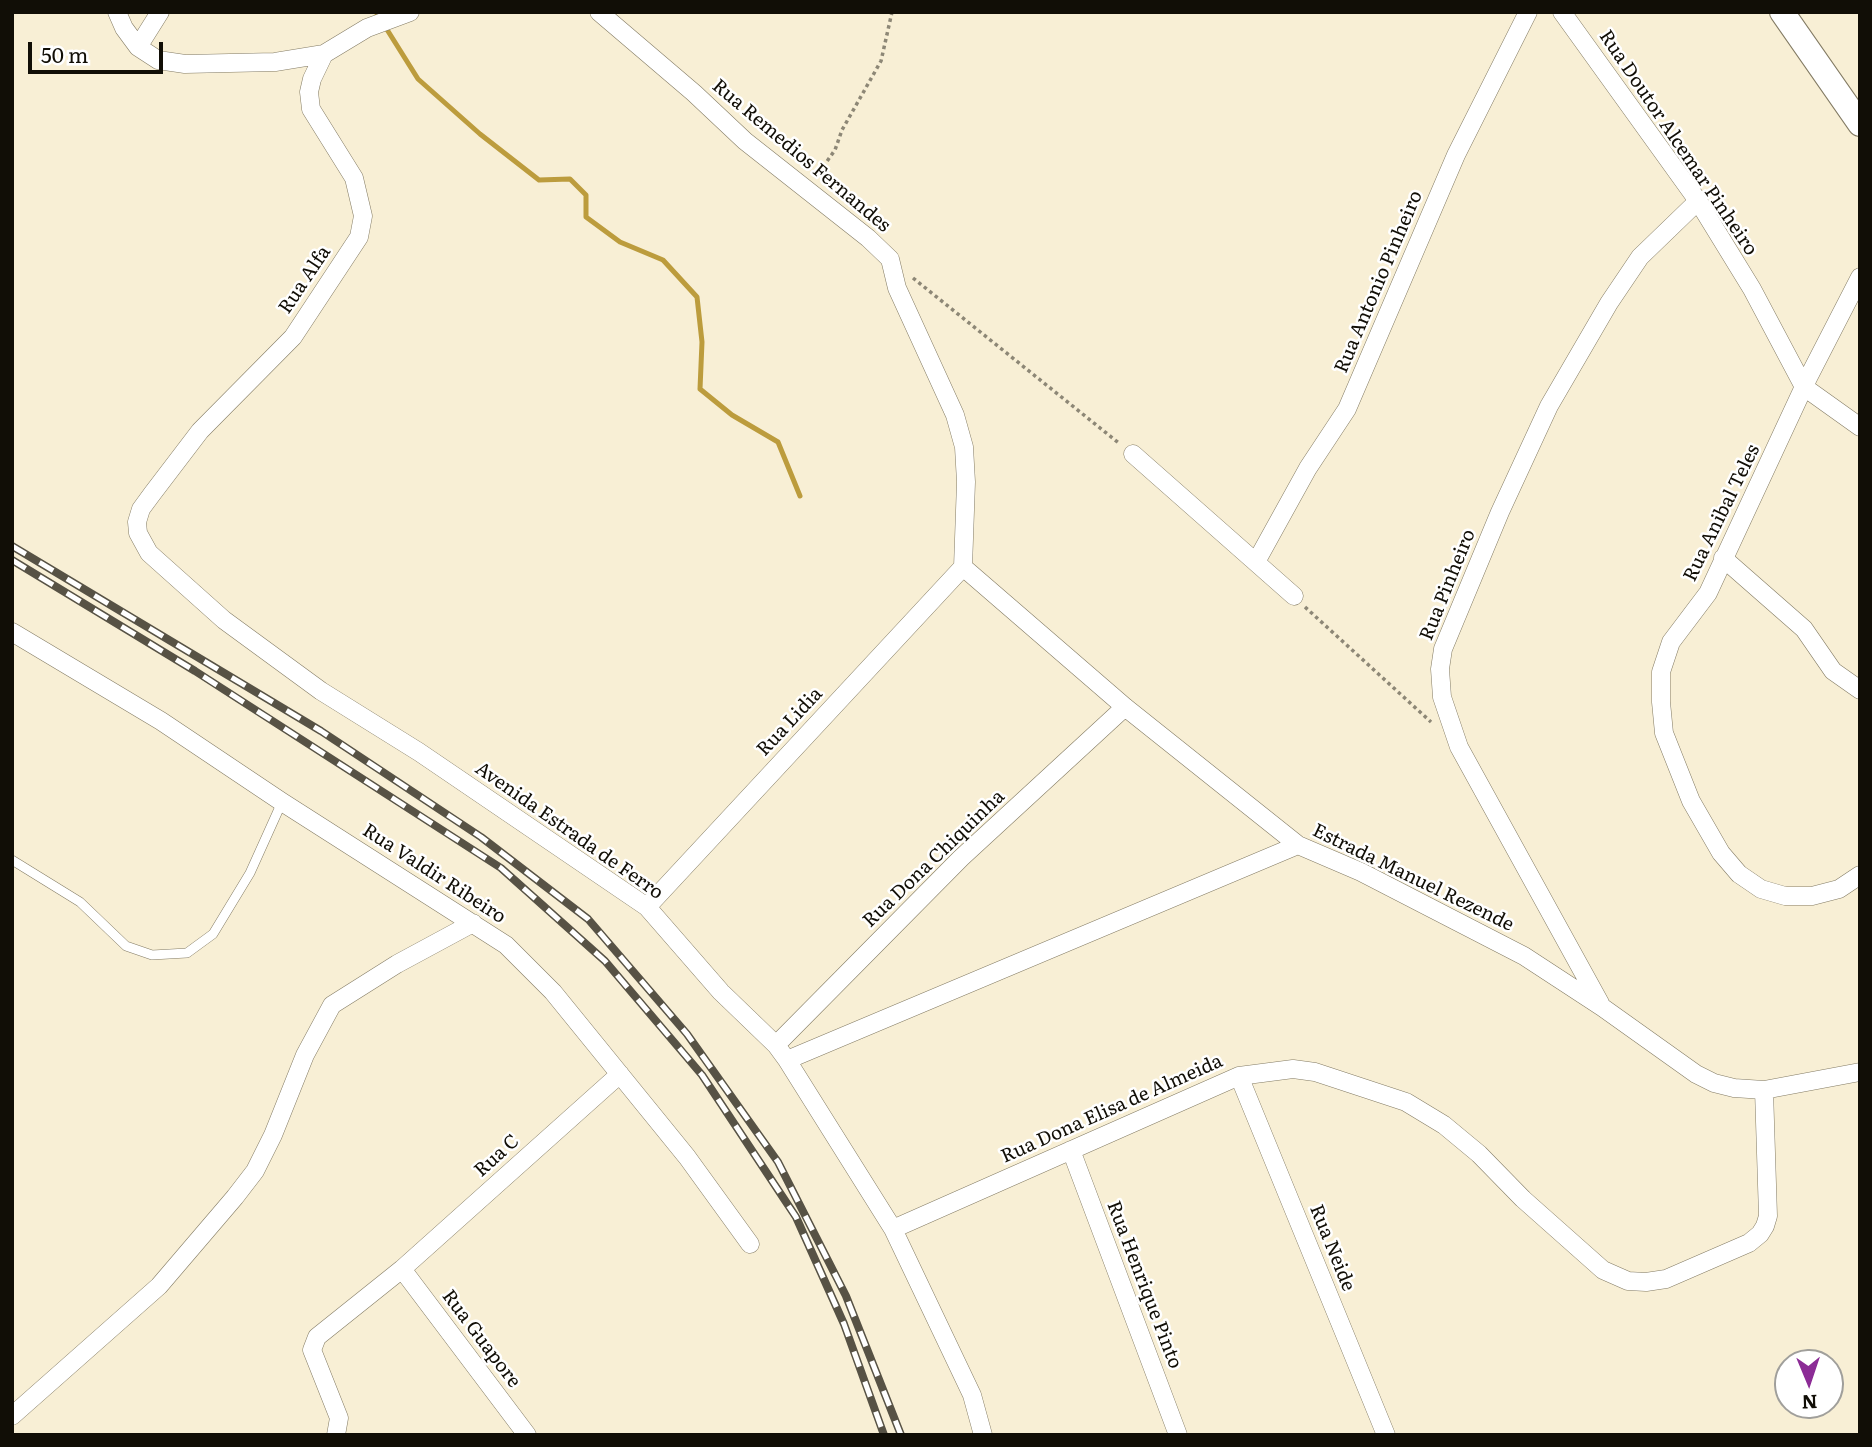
<!DOCTYPE html>
<html>
<head>
<meta charset="utf-8">
<style>
	body { margin:0 }
	#map { position:relative; width:1872px; height:1447px; overflow:hidden; background:#f8efd5; font-family:Literata,serif }
	canvas { display:block }
	.frame { position:absolute; inset:0; border:14px solid #110e06; pointer-events:none }
	.north { position:absolute; left:1774px; top:1349px; width:70px; height:70px; box-sizing:border-box; background:#fff; border:2px solid #a09f9b; border-radius:50%; rotate:178deg; font-size:19px; font-weight:700; line-height:28px; text-align:center; color:#110e06 }
	.north::after { content:''; display:block; margin:auto; width:24px; height:32px; background:#8c2c96; clip-path:polygon(50% 0,100% 100%,50% 72%,0 100%) }
	.scale { position:absolute; left:28px; top:42px; width:135px; height:32px; box-sizing:border-box; border:4px solid #110e06; border-top:0; padding-left:9px; font-size:21px; line-height:24px; white-space:nowrap; color:#110e06; -webkit-text-stroke:5px #fff; paint-order:stroke }
</style>
</head>
<body>
<div id="map">
<canvas width="1872" height="1447"></canvas>
<div class="frame"></div>
<div class="north">N</div>
<div class="scale">50 m</div>
</div>
<script>
const ctx = document.querySelector('canvas').getContext('2d');
ctx.lineJoin = 'round';
const poly = rows => new Path2D(rows.map(r => 'M' + r).join(''));
function trace(path, color, width, dash) { ctx.strokeStyle = color; ctx.lineWidth = width; ctx.lineCap = dash ? 'butt' : 'round'; ctx.setLineDash(dash || []); ctx.stroke(path); }
function write(font, color, halo, rows, align = 'center') {
  ctx.font = font + ' Literata,serif'; ctx.lineWidth = 5; ctx.setLineDash([]); ctx.textBaseline = 'middle'; ctx.strokeStyle = halo; ctx.fillStyle = color; for (const [text, x, y, turn = 0] of rows) {
    ctx.save(); ctx.translate(x, y); ctx.rotate((+turn || 0) * Math.PI / 180); ctx.textAlign = isNaN(turn) ? turn : align; if (halo) ctx.strokeText(text, 0, 0); ctx.fillText(text, 0, 0); ctx.restore();
  }
}
const stream = poly([
	[376,12,418,79,480,134,539,180,570,179,586,195,586,217,620,242,663,260,697,297,702,342,700,389,732,415,778,442,800,496]
]);
const path = poly([
	[815,178,835,150,842,130,881,61,892,12],
	[913,278,1120,444],
	[1305,607,1431,722]
]);
const service = poly([
	[12,860,80,902,126,946,152,955,187,953,213,934,250,873,282,802]
]);
const minor = poly([
	[117,12,124,28,138,47,158,60,185,64,275,62,324,54,367,28,410,12],
	[599,12,694,93,745,141,868,238,890,259,897,288,955,415,964,447,966,482,963,567],
	[1562,12,1698,201,1752,289,1804,387,1860,427],
	[138,47,160,12],
	[324,54,312,79,309,92,311,109,354,178,363,216,359,237,293,337,200,431,152,494,141,509,137,522,138,533,149,553,224,620,321,691,419,752,647,907,721,992,776,1045,787,1060,893,1229,972,1395,983,1435],
	[1860,277,1808,378,1708,593,1671,642,1661,672,1661,702,1664,733,1691,801,1721,853,1739,874,1761,889,1785,896,1812,896,1839,889,1860,875],
	[1133,454,1294,596],
	[1723,558,1804,629,1833,671,1860,690],
	[1256,562,1308,468,1347,409,1456,155,1528,12],
	[963,567,1125,707,1298,845,1361,872,1524,956,1602,1007,1696,1074,1714,1083,1734,1088,1764,1090,1860,1072],
	[12,632,161,721,282,802,506,945,553,992,687,1157,750,1244],
	[647,907,963,567],
	[1600,1003,1459,747,1442,697,1440,669,1443,649,1500,512,1549,406,1609,303,1640,257,1698,201],
	[776,1045,961,858,1125,707],
	[787,1060,1298,845],
	[1239,1076,1386,1435],
	[1071,1150,1178,1435],
	[893,1229,1239,1076,1293,1069,1315,1072,1406,1102,1444,1125,1479,1154,1523,1199,1603,1270,1628,1281,1646,1282,1666,1279,1749,1243,1760,1234,1765,1226,1768,1216,1764,1090],
	[402,1269,527,1435],
	[12,1416,159,1286,235,1197,255,1171,273,1135,305,1055,332,1005,397,964,473,923],
	[336,1435,339,1418,312,1350,317,1337,402,1269,620,1074]
]);
const secondary = poly([
	[1782,12,1860,124]
]);
const rail = poly([
	[12,546,321,731,481,837,588,919,687,1034,778,1162,846,1296,901,1435],
	[12,560,195,671,501,868,605,961,702,1075,796,1217,844,1324,884,1435]
]);
const streetNames = [
	["Rua Doutor Alcemar Pinheiro",1678,143,56],
	["Rua Remedios Fernandes",801,156,40],
	["Rua Alfa",305,280,-56],
	["Rua Antonio Pinheiro",1379,282,-67],
	["Rua Anibal Teles",1722,513,-64],
	["Rua Pinheiro",1448,585,-68],
	["Rua Lidia",790,722,-47],
	["Avenida Estrada de Ferro",569,831,35],
	["Rua Dona Chiquinha",934,859,-44],
	["Rua Valdir Ribeiro",434,874,33],
	["Estrada Manuel Rezende",1413,878,26],
	["Rua Dona Elisa de Almeida",1112,1109,-24],
	["Rua C",497,1156,-42],
	["Rua Neide",1332,1248,68],
	["Rua Henrique Pinto",1144,1285,69],
	["Rua Guapore",481,1339,53]
];
trace(stream, '#bc9c3d', 5);
trace(service, '#837b64', 10);
trace(minor, '#837b64', 19);
trace(secondary, '#837b64', 26);
trace(path, '#8d8776', 3.5, [3.5, 3.5]);
trace(service, '#fff', 9);
trace(minor, '#fff', 18);
trace(secondary, '#fff', 24);
trace(rail, '#575245', 8);
trace(rail, '#fff', 5, [16]);
write('19px', '#110e06', '#fff', streetNames);
</script>
</body>
</html>
